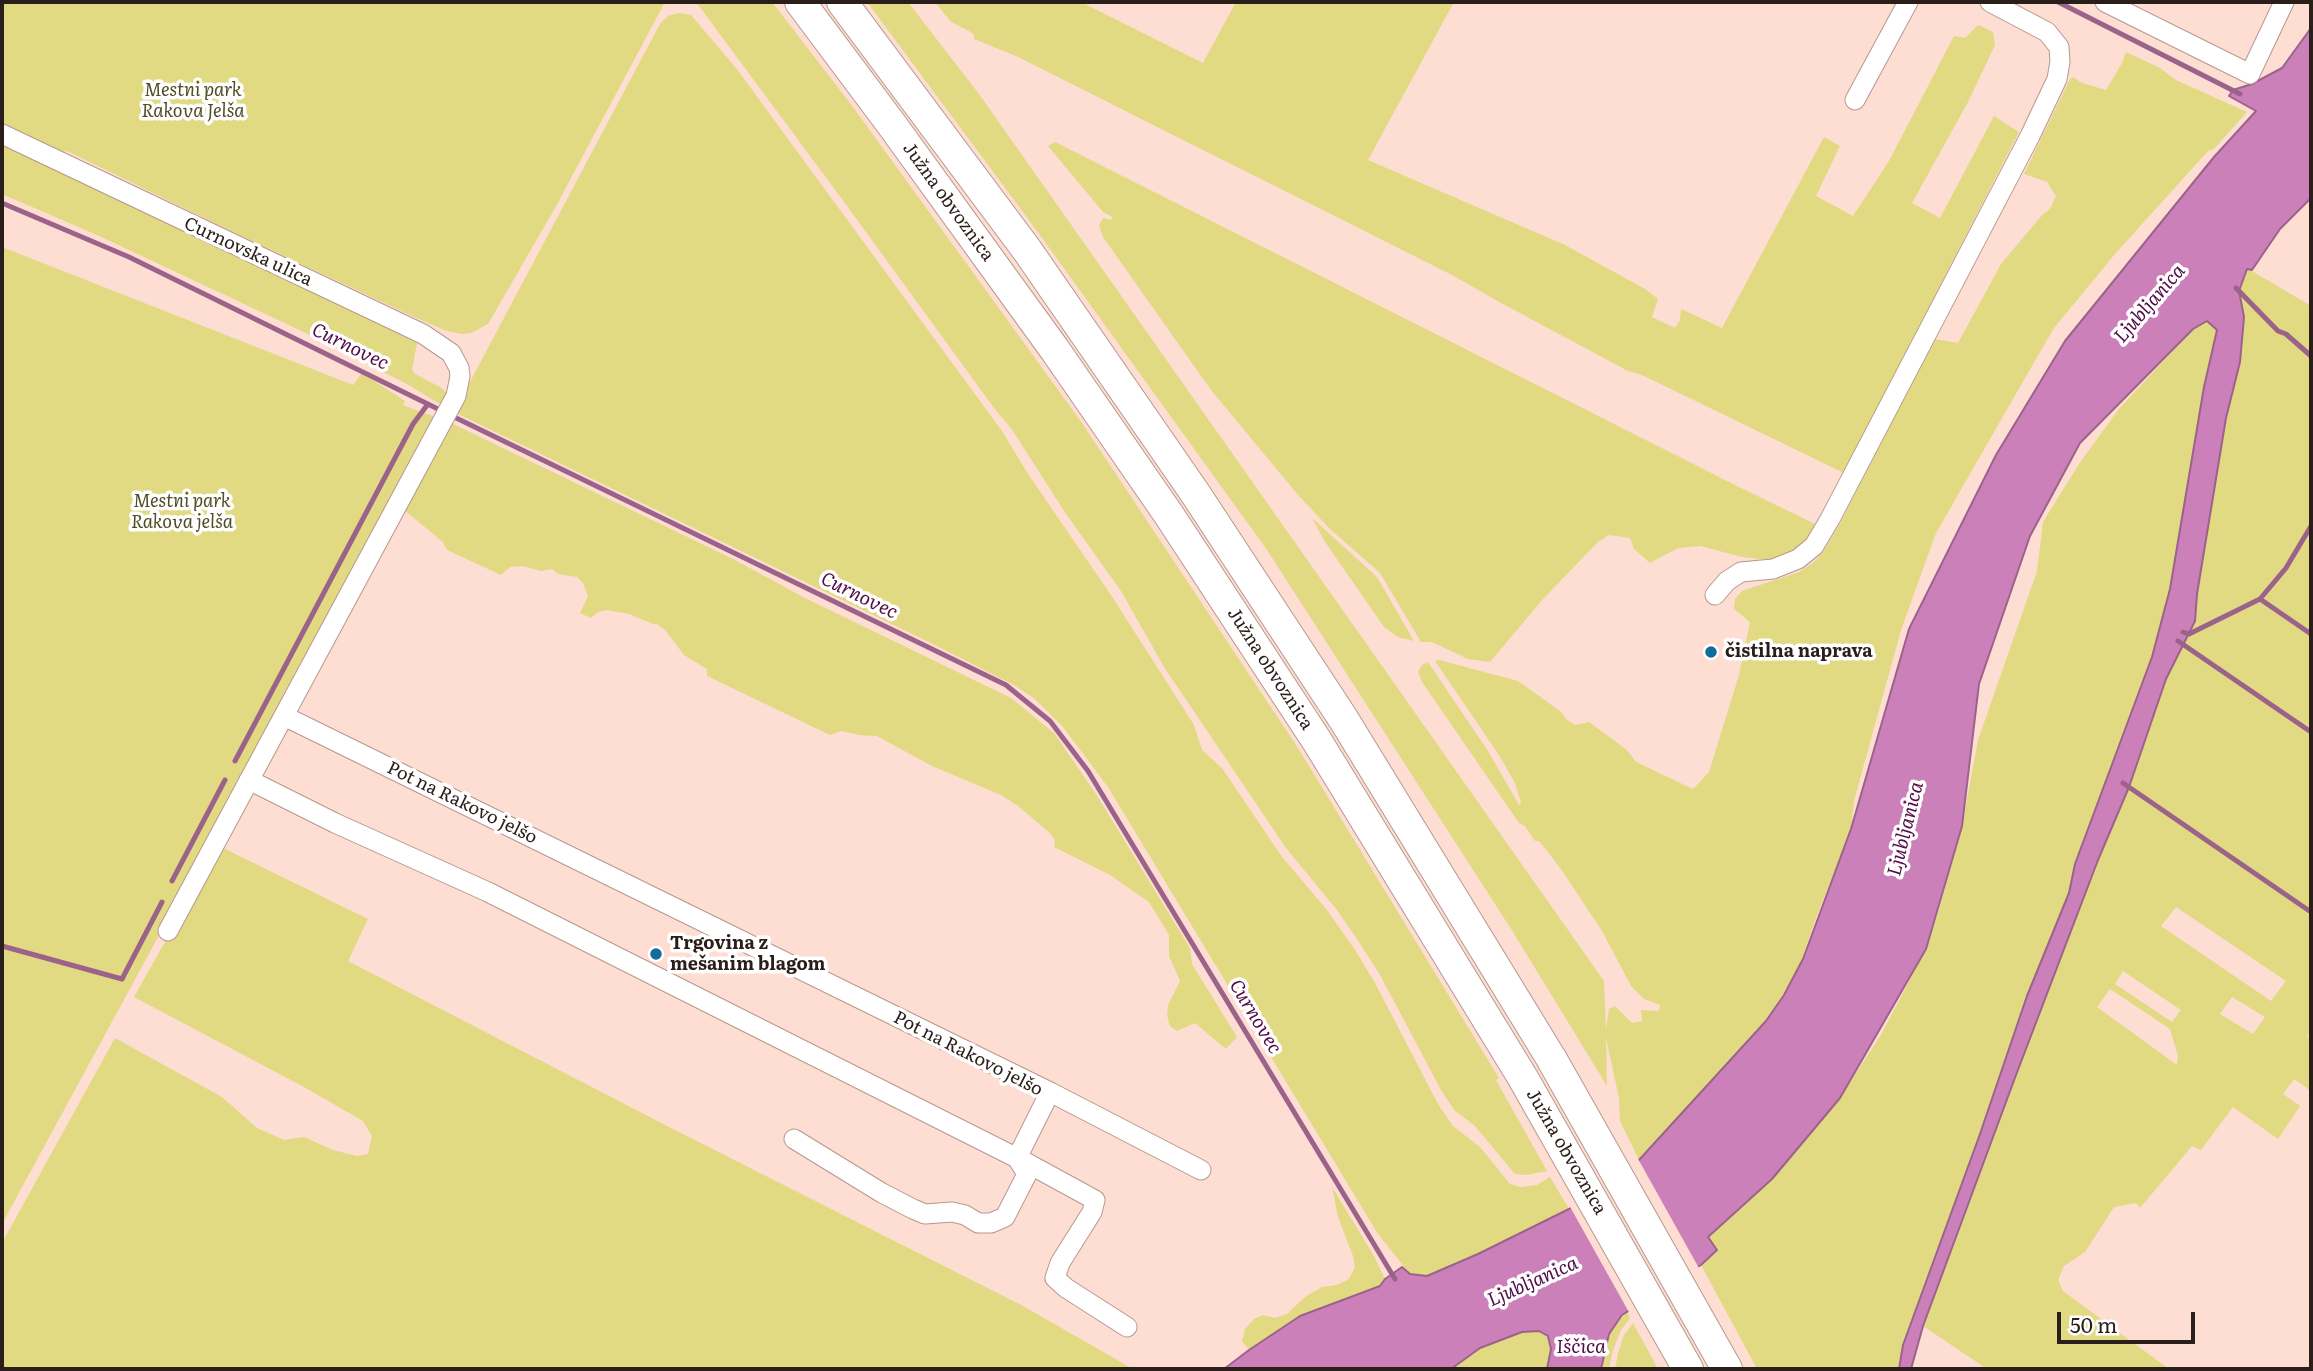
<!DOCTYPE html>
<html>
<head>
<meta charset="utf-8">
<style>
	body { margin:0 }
	#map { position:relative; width:2313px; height:1371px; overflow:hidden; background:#feddd3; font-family:Literata,serif }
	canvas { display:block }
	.frame { position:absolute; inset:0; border:4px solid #2a1e1a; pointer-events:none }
	.scale { position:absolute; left:2057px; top:1312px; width:138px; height:32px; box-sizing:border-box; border:4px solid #2a1e1a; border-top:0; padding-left:9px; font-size:21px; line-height:24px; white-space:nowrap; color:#2a1e1a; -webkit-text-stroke:5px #fff; paint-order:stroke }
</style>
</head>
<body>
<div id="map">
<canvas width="2313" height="1371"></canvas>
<div class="frame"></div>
<div class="scale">50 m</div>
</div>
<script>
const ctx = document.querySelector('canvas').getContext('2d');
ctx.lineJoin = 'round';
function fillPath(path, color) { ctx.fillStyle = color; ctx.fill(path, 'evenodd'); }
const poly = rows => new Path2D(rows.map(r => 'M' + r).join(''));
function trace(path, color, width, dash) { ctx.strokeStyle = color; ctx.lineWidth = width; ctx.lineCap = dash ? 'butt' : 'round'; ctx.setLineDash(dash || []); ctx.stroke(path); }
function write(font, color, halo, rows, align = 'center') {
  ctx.font = font + ' Literata,serif'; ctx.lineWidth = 7; ctx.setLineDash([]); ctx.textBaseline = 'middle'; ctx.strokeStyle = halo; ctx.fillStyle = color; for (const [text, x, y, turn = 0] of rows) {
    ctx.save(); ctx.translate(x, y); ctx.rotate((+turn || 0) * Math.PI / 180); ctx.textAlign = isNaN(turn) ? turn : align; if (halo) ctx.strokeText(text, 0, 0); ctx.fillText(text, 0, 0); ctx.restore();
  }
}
const green = poly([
	[2,2,665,2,555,208,488,324,471,333,461,334,444,330,410,315,237,234,67,151,60,153,2,124],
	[694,2,772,2,853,107,1082,423,1298,748,1499,1078,1496,1080,1547,1171,1527,1175,1515,1174,1474,1125,1454,1110,1441,1090,1380,975,1359,942,1337,910,1286,848,1164,667,1121,591,1064,511,1011,428,994,408,850,210,699,6],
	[867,2,908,2,979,94,1604,981,1606,1031,1609,1009,1615,1006,1632,1023,1642,1021,1641,1010,1659,1011,1660,1005,1644,999,1631,986,1602,931,1563,872,1545,848,1539,841,1535,841,1525,826,1519,823,1422,682,1418,672,1422,665,1428,662,1488,751,1519,805,1521,803,1515,783,1499,755,1435,661,1439,660,1518,681,1560,711,1567,720,1575,725,1589,722,1627,750,1636,762,1693,789,1709,772,1739,675,1750,622,1734,609,1735,599,1742,591,1799,572,1814,562,1823,552,1838,527,1934,339,1958,343,2001,264,2043,214,2050,209,2056,196,2047,182,2024,174,2070,79,2073,77,2082,83,2106,90,2122,63,2126,52,2160,68,2176,80,2247,112,2214,149,2208,151,2115,254,2054,328,2036,359,1936,533,1901,630,1854,801,1851,829,1816,918,1798,970,1766,1021,1639,1160,1620,1121,1619,1098,1606,1038,1607,1086,1513,932,1267,550,1040,235],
	[935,2,1081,2,1203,63,1236,2,1454,2,1368,160,1565,245,1645,289,1658,299,1652,317,1675,328,1680,320,1681,309,1722,328,1824,137,1840,146,1816,196,1853,216,1889,161,1954,36,1965,38,1978,25,1993,32,1995,45,1968,102,1912,203,1940,218,1994,116,2019,132,1844,473,1642,375,1628,371,1503,304,1452,275,1016,56,974,39,974,35,969,31,951,22],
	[678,13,691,15,736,68,1002,431,1028,474,1113,598,1194,725,1202,750,1222,768,1282,857,1327,910,1355,950,1375,983,1438,1104,1453,1126,1480,1147,1510,1184,1521,1187,1537,1185,1550,1177,1569,1209,1478,1254,1427,1276,1410,1274,1378,1234,1108,787,1063,727,1035,699,1014,685,933,644,454,412,660,24,668,16],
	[1055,142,1737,486,1817,525,1800,551,1779,561,1742,557,1700,546,1678,548,1650,563,1634,549,1630,538,1609,535,1598,542,1543,599,1490,662,1468,659,1432,642,1421,642,1380,573,1330,529,1298,495,1211,390,1103,237,1099,226,1101,221,1104,218,1110,220,1113,217,1103,212,1048,146],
	[2,143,243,260,318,293,417,343,412,370,415,374,440,387,449,395,443,406,407,384,308,334,97,235,2,194],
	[2,247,353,385,362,373,405,401,403,405,435,417,281,711,2,1224],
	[2247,268,2311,306,2311,1030,2307,1036,2311,1039,2311,1091,2294,1079,2283,1094,2300,1106,2278,1139,2233,1107,2201,1150,2192,1146,2140,1208,2136,1203,2114,1207,2085,1252,2064,1266,2058,1280,2063,1291,2169,1369,1987,1369,1923,1326,2005,1103,2098,860,2129,787,2166,679,2195,621,2197,594,2244,317,2239,291],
	[2176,907,2286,981,2271,1001,2161,926],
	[2123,971,2181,1010,2172,1022,2115,984],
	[2110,989,2170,1029,2178,1056,2177,1065,2097,1007],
	[2232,997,2265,1017,2253,1034,2220,1014],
	[2207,321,2217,330,2204,387,2170,589,2152,657,2075,864,2069,892,2027,996,1980,1134,1903,1345,1898,1369,1757,1369,1701,1265,1717,1250,1708,1237,1772,1179,1840,1098,1882,1033,1926,949,1938,913,1962,826,1978,740,2037,571,2043,522,2079,464,2118,410,2193,329],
	[449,422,733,559,805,598,1011,698,1054,733,1096,794,1190,948,1192,964,1237,1037,1226,1049,1195,1023,1177,1031,1170,1026,1167,1015,1168,1005,1180,981,1169,956,1169,935,1149,902,1110,875,1054,847,1055,840,1050,833,1018,806,1001,795,932,766,877,736,859,735,841,731,830,735,707,676,707,669,684,655,665,630,657,624,653,624,629,614,607,610,598,612,591,618,580,613,588,596,583,583,577,577,558,574,552,569,541,571,522,566,510,567,501,575,447,550,443,542,404,510],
	[1312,518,1377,577,1414,641,1398,637,1384,627,1325,542],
	[221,847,368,919,348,961,673,1129,1023,1306,1133,1369,2,1369,2,1243,115,1038,222,1097,257,1128,284,1140,304,1137,333,1150,357,1156,368,1154,372,1136,363,1121,304,1087,134,997,215,853],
	[1332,1187,1374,1256,1385,1279,1380,1286,1300,1316,1249,1350,1242,1341,1245,1329,1254,1319,1263,1315,1275,1318,1287,1314,1305,1297,1322,1287,1337,1285,1349,1279,1355,1267,1353,1256,1338,1217],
	[1627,1311,1630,1318,1621,1330,1613,1350,1609,1369,1601,1369,1609,1334],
	[1633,1323,1658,1369,1615,1369,1618,1353,1624,1335],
	[1539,1331,1548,1336,1551,1349,1547,1369,1451,1369,1480,1348,1522,1332]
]);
const water = poly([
	[2311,28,2311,198,2280,229,2252,270,2247,269,2239,291,2244,317,2240,362,2226,418,2197,594,2195,621,2166,679,2129,787,2098,860,2016,1075,1923,1326,1911,1369,1899,1369,1903,1345,1980,1134,2027,996,2069,893,2075,864,2152,657,2170,589,2204,387,2217,330,2207,321,2193,329,2080,443,2030,536,1979,684,1962,826,1926,949,1840,1098,1772,1179,1708,1237,1717,1250,1701,1265,1622,1315,1609,1334,1601,1369,1547,1369,1551,1349,1548,1336,1539,1331,1522,1332,1480,1348,1451,1369,1224,1369,1249,1350,1300,1316,1380,1286,1385,1279,1402,1267,1410,1274,1427,1276,1478,1254,1569,1209,1639,1160,1766,1021,1784,995,1803,959,1851,829,1909,629,1996,455,2065,341,2214,157,2256,111,2229,96,2233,90,2252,84,2282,68,2311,28]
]);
const pier = poly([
	[1637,1157,1700,1270,1630,1314,1569,1205]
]);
const stream = poly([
	[2058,2,2240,94],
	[2,203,129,257,442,411],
	[2236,288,2278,331,2286,334,2311,356],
	[450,415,1006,685,1050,721,1088,771,1395,1279],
	[2260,599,2311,634],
	[2183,632,2189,634,2260,599,2286,568,2311,526],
	[2178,641,2311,732],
	[235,761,413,424,428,404],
	[2123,783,2311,912],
	[172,881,225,780],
	[2,946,122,979,162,902]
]);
const minor = poly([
	[2105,2,2250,74,2284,2],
	[1855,100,1908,2],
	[2,134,423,334,451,353,459,368,460,376,456,396,168,931],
	[1715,595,1727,581,1741,572,1773,569,1798,559,1814,546,1830,519,2030,136,2057,79,2060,62,2059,47,2047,32,1990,2],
	[249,780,335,823,488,892,1017,1158,1050,1092,284,716],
	[1050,1092,1201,1170],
	[794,1139,882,1193,913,1209,925,1214,952,1212,965,1215,978,1223,991,1223,1005,1217,1027,1174,1017,1158],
	[1018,1158,1095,1200,1092,1212,1060,1263,1055,1278,1066,1288,1127,1327]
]);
const highway = poly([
	[800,2,892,125,1055,350,1169,515,1317,741,1523,1078,1688,1369],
	[842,2,1027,250,1195,493,1344,720,1551,1058,1727,1369]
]);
const markers = [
	[1711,652,7,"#146c9c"],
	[656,954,7,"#146c9c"]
];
const parkNames = [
	["Mestni park",193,91],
	["Rakova Jelša",193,112],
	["Mestni park",182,502],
	["Rakova jelša",182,523]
];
const streetNames = [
	["Južna obvoznica",948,202,54],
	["Curnovska ulica",248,252,25],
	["Južna obvoznica",1270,669,57],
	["Pot na Rakovo jelšo",462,803,26],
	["Pot na Rakovo jelšo",968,1054,27],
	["Južna obvoznica",1566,1152,60]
];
const poiNames = [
	["čistilna naprava",1725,652],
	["Trgovina z",670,944],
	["mešanim blagom",670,965]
];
const waterNames = [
	["Ljubljanica",2150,304,-49],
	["Curnovec",350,347,26],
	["Curnovec",859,596,26],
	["Ljubljanica",1906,829,-76],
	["Curnovec",1255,1017,59],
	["Ljubljanica",1533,1282,-24],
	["Iščica",1581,1347]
];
fillPath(green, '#e2d983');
fillPath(water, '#cb80ba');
trace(water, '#9b638a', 2);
fillPath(pier, '#feddd3');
trace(stream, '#9b638a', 5);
trace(minor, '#b6988e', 21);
trace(highway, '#b6988e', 32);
trace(minor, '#fff', 19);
trace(highway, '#fff', 30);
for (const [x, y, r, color] of markers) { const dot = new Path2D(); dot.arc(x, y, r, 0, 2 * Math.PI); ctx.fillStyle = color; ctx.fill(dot); trace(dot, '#fff', 2.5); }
write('italic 18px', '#504c23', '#fff', parkNames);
write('18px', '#2a1e1a', '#fff', streetNames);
write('bold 18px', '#2a1e1a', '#fff', poiNames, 'left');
write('italic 19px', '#510d47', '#fff', waterNames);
</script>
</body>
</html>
